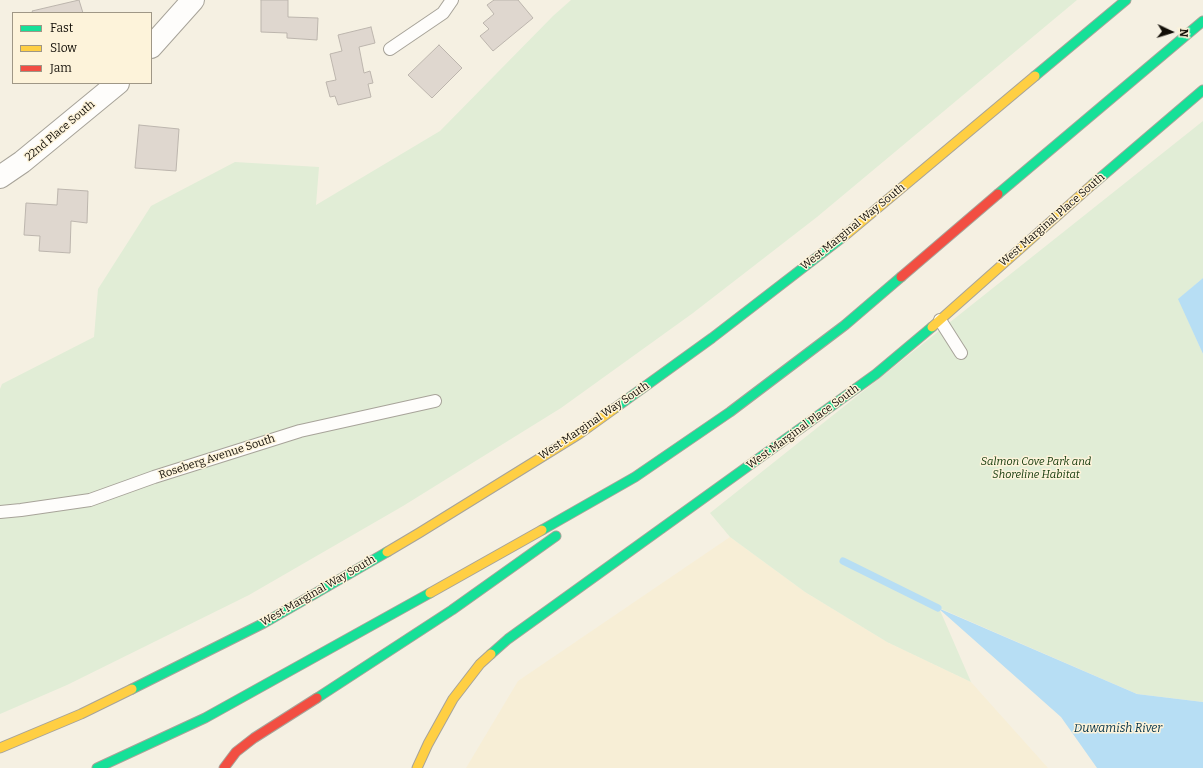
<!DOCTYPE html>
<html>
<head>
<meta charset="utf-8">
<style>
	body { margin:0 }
	#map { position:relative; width:1203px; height:768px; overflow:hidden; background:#f5f0e2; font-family:Bitter,serif }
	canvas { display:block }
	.legend { position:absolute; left:12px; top:12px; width:140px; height:72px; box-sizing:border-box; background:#fdf3da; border:1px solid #9f9786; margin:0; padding:5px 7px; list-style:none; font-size:12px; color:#120e07 }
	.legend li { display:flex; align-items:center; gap:8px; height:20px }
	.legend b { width:20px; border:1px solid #9f9786 }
	.north { position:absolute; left:1151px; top:12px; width:40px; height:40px; -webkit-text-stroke:3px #fdf3da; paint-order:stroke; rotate:94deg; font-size:11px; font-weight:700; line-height:16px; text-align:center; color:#120e07 }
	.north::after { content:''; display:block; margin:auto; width:14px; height:18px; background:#120e07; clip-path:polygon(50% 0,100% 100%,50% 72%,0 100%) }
</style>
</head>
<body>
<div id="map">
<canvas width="1203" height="768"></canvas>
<ul class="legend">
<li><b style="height:5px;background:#16e098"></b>Fast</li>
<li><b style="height:5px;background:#ffcf43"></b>Slow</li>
<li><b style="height:5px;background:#f24e42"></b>Jam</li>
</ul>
<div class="north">N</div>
</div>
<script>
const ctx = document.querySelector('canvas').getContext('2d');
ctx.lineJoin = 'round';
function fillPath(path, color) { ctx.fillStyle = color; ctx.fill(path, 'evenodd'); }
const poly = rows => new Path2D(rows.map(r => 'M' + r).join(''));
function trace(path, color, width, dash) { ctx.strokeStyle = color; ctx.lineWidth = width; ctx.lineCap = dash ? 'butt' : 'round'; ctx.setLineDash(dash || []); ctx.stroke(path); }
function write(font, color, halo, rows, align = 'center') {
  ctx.font = font + ' Bitter,serif'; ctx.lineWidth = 3; ctx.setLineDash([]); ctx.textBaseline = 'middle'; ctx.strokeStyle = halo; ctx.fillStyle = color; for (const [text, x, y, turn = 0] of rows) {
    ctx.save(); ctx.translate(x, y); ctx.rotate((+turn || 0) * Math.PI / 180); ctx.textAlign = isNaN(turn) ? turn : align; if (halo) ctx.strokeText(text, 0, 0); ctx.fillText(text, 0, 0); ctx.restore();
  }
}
const built = poly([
	[730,537,805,592,887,642,971,682,1048,768,466,768,518,681]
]);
const green = poly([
	[571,0,1077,0,817,217,693,313,561,408,403,506,249,595,67,685,0,714,0,389,2,384,94,337,98,289,151,206,235,162,319,167,316,205,440,131,553,16],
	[1203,121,1203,278,1179,299,1203,354,1203,702,1137,694,939,608,971,682,887,642,805,592,730,537,710,513]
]);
const water = poly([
	[1203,278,1203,354,1178,299],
	[938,608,1137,694,1203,702,1203,768,1097,768,1061,717]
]);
const stream = poly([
	[843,561,938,608]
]);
const building = poly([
	[79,0,83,13,33,13,32,11,79,0],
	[261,0,288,0,288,17,318,18,317,40,287,38,287,33,261,32,261,0],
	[494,0,518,0,533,18,493,51,480,36,489,29,483,23,494,14,487,5,494,0],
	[371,27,375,43,359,47,364,73,370,71,373,83,368,84,371,97,338,105,335,96,330,97,326,82,336,80,330,54,342,51,338,35,371,27],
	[439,45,462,68,432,98,408,75,439,45],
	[139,125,179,129,176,171,135,168,139,125],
	[58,189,88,191,87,223,71,221,70,253,39,251,40,236,24,235,26,203,57,205,58,189]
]);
const lane = poly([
	[390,49,443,13,452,0],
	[940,320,961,353],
	[0,512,21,510,90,500,154,477,300,431,435,401]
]);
const street = poly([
	[151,47,193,0],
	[0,177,22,162,118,83]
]);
const fast = poly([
	[1035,76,1126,0],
	[1093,184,1203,90],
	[998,194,1203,21],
	[615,408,712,338,843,237],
	[542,530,635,477,730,412,845,325,901,277],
	[491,654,508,639,876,374,932,327],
	[132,689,264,623,387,552],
	[317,698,452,610,556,536],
	[97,768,205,718,430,593]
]);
const slow = poly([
	[843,237,1035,76],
	[932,327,1093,184],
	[387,552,419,533,579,434,615,408],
	[430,593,542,530],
	[0,748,81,714,132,689],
	[417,768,428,744,453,699,480,664,491,654]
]);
const jam = poly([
	[901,277,998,194],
	[224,768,236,752,254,738,317,698]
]);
const streetNames = [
	["22nd Place South",60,131,-40],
	["West Marginal Place South",1052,220,-41],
	["West Marginal Way South",853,227,-39],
	["West Marginal Way South",594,421,-34],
	["West Marginal Place South",803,427,-36],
	["Roseberg Avenue South",217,457,-18],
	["West Marginal Way South",318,591,-30]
];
const parkNames = [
	["Salmon Cove Park and",1036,462],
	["Shoreline Habitat",1036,475]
];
const waterNames = [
	["Duwamish River",1118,729]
];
fillPath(built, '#f7eed6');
fillPath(green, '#e1edd6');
fillPath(water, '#b7def4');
trace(stream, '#b7def4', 7);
fillPath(building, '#dfd7cf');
trace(building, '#bcb5ad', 1);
trace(lane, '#a7a399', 14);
trace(street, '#a7a399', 24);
trace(fast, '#a7a399', 11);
trace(slow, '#a7a399', 11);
trace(jam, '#a7a399', 11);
trace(lane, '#fefdfb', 12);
trace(street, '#fefdfb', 22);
trace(fast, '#16e098', 9);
trace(slow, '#ffcf43', 9);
trace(jam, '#f24e42', 9);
write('11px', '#120e07', '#fdf3da', streetNames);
write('italic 11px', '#0f3607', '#fdf3da', parkNames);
write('italic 12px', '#003149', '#fdf3da', waterNames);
</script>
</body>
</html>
